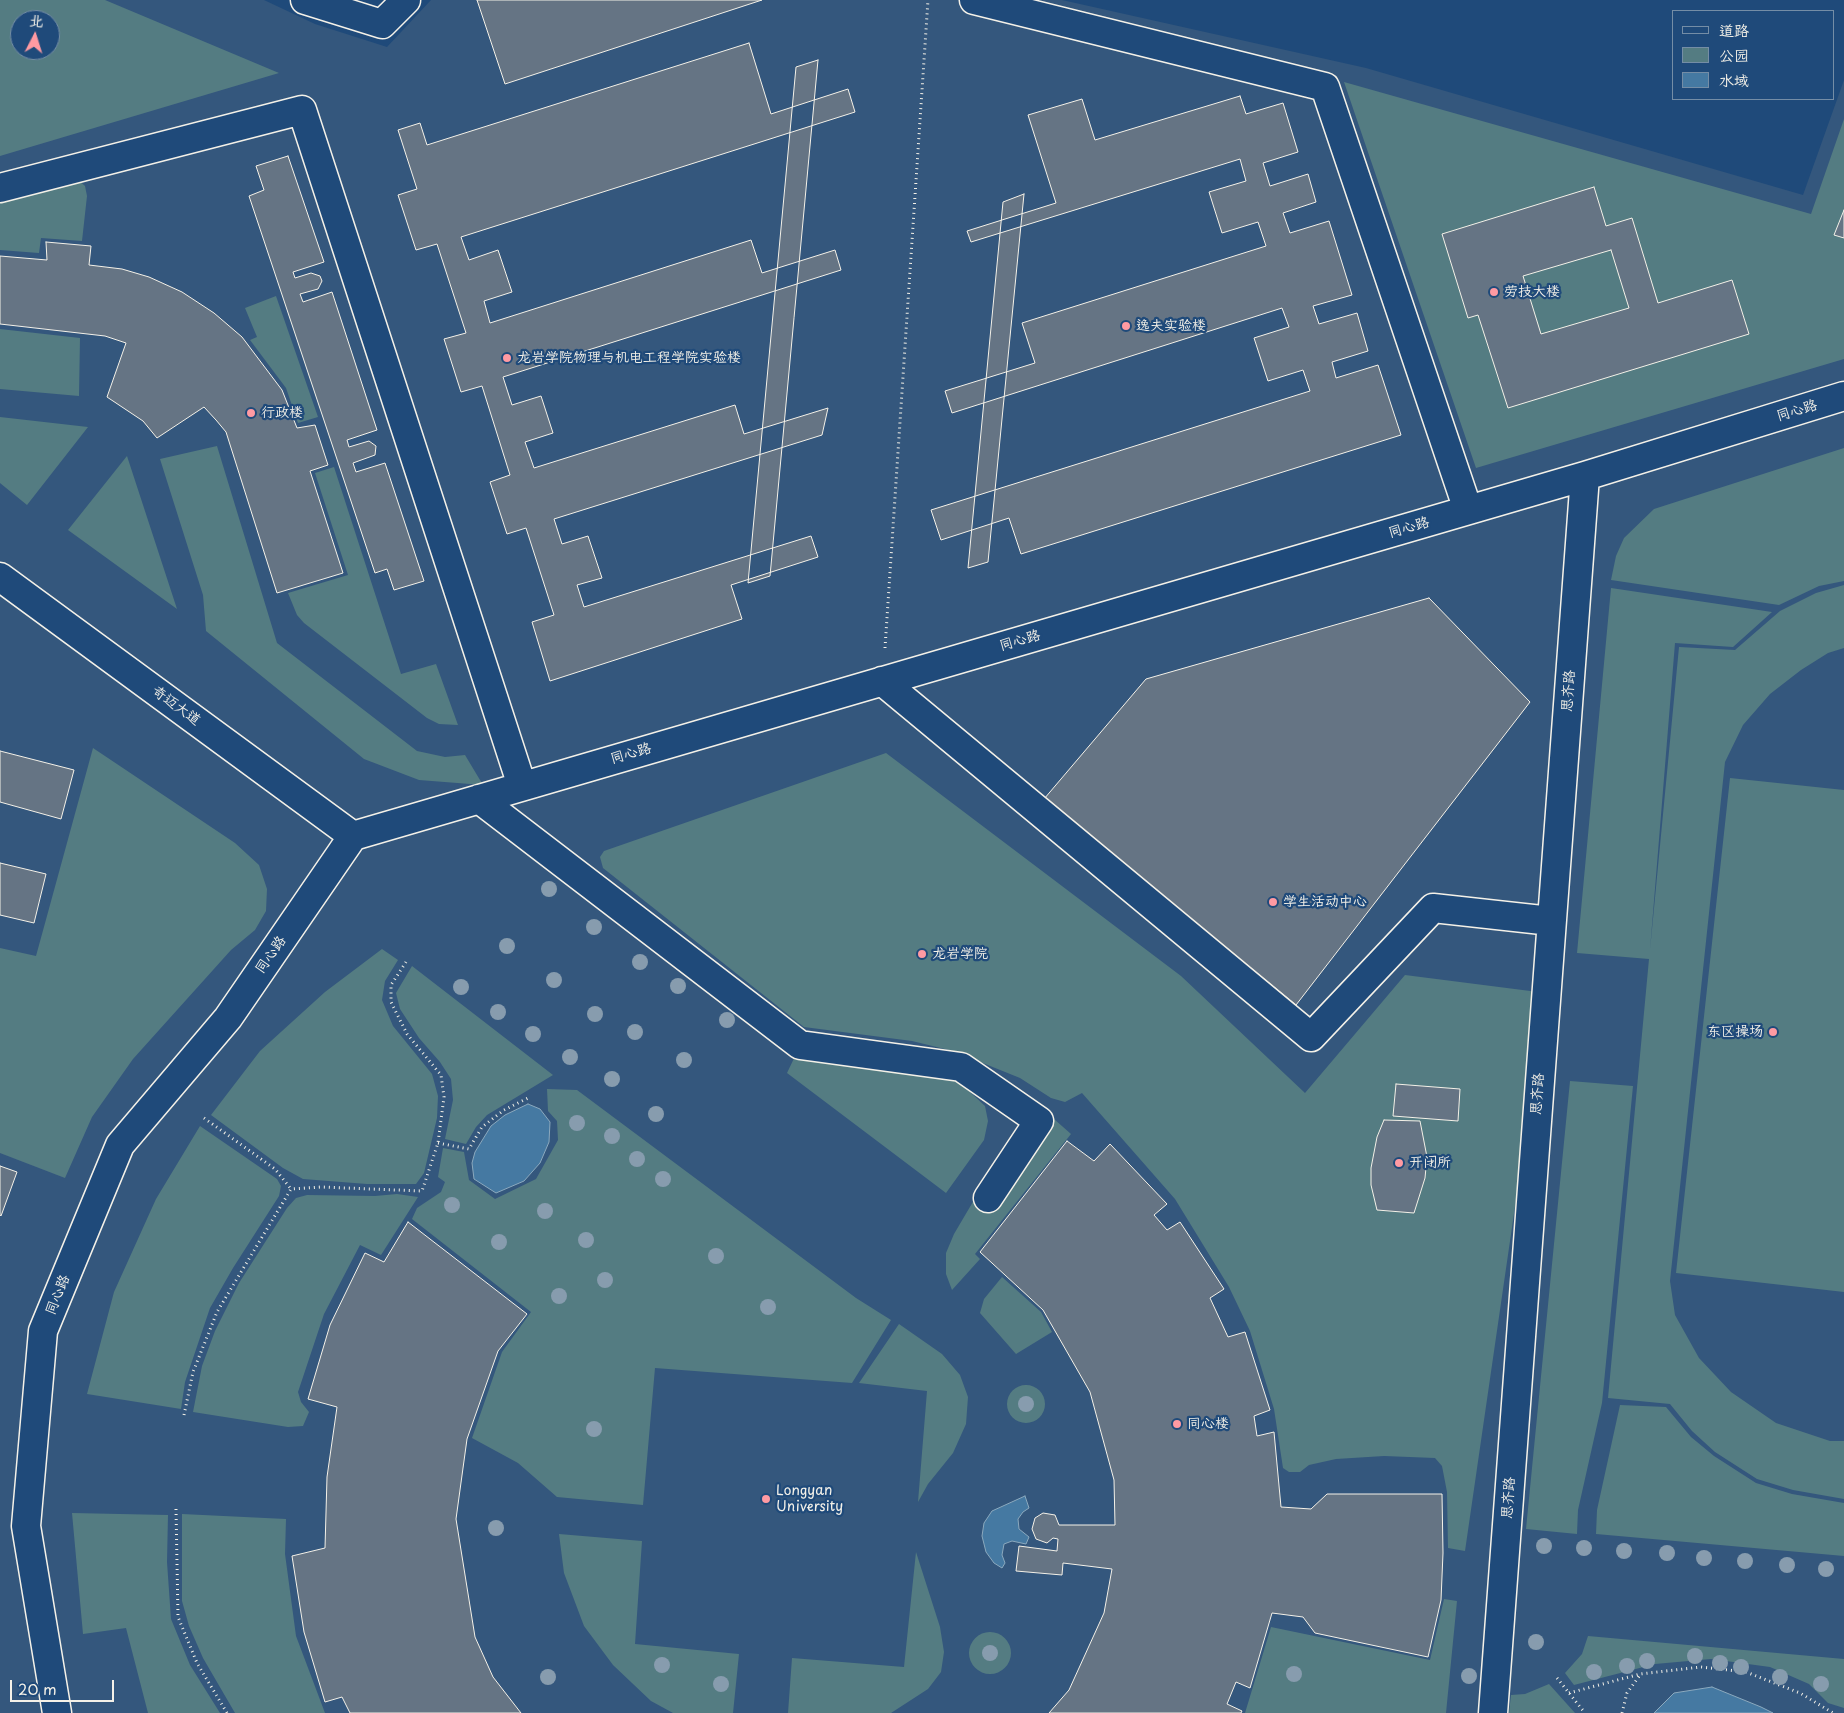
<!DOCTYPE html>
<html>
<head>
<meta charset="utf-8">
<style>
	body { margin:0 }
	#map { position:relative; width:1844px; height:1713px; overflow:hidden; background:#1f4a7a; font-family:"Playpen Sans","LXGW WenKai TC",sans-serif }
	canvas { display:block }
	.legend { position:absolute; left:1672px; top:10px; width:162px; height:90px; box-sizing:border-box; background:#1f4a7a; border:1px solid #748da6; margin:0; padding:6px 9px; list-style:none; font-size:15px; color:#f4f1e8 }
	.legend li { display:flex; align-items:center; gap:10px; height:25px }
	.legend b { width:25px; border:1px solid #748da6 }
	.north { position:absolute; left:10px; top:10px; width:50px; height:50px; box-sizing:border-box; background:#1f4a7a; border:1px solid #748da6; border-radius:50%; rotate:5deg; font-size:14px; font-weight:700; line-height:20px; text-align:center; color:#f4f1e8 }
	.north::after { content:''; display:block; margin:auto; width:18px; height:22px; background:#ff9aa2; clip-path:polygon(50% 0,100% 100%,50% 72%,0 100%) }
	.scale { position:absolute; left:10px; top:1680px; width:104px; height:22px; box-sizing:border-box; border:2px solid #f4f1e8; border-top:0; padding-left:6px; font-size:15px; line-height:18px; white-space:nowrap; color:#f4f1e8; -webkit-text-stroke:4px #1f4a7a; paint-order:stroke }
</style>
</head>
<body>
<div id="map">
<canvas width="1844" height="1713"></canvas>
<ul class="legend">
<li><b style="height:6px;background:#1f4a7a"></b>道路</li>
<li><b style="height:14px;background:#547c82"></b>公园</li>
<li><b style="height:14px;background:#4579a2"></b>水域</li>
</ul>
<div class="north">北</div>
<div class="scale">20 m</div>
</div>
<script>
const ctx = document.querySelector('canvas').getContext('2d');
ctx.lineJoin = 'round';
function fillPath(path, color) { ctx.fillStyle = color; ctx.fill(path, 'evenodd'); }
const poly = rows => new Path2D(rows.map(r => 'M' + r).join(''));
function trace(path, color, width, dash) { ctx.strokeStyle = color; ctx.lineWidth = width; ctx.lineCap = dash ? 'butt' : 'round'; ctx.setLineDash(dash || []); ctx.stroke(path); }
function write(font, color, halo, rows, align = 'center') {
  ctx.font = font + ' "Playpen Sans","LXGW WenKai TC",sans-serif'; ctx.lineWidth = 4.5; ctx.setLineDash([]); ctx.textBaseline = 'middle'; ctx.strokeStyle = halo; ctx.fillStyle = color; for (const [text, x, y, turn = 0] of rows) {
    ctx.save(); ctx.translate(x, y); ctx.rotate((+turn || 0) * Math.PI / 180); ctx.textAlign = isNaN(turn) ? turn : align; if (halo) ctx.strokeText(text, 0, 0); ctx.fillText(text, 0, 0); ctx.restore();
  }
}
const built = poly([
	[0,0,264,0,315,24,387,47,431,0,1062,0,1366,68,1803,195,1844,80,1844,1713,0,1713],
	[20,20,50,20,50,50,20,50]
]);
const green = poly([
	[0,0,105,0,279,73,0,156],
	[20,20,50,20,50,50,20,50],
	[1344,82,1811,214,1844,119,1844,359,1476,468],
	[76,178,85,186,87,196,82,241,41,238,39,253,0,250,0,199],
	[276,296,318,417,298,423,286,388,250,340,257,337,245,308],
	[0,329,80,338,79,396,0,389],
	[0,417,88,427,27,505,0,483],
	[217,446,277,643,417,751,445,757,465,755,483,785,419,780,364,759,206,631,203,595,160,459],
	[1844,448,1844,581,1819,586,1779,605,1611,580,1616,556,1624,538,1654,509],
	[127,456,177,609,68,530],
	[334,467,401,674,436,664,458,725,439,724,427,718,304,623,297,615,288,593,348,575,315,473],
	[1844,585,1844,648,1828,653,1801,670,1770,694,1743,725,1725,762,1670,1281,1675,1315,1699,1358,1731,1392,1776,1423,1830,1441,1844,1441,1844,1499,1793,1490,1757,1479,1715,1452,1692,1431,1670,1404,1608,1398,1649,959,1577,953,1611,588,1772,612,1733,647,1675,643,1650,950,1679,647,1735,650,1780,611,1816,593],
	[93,748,235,843,259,865,267,889,266,911,255,930,231,950,133,1059,92,1117,65,1178,0,1153,0,948,36,956],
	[886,753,1181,976,1305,1093,1405,975,1546,993,1465,1551,1448,1548,1447,1492,1442,1466,1435,1458,1384,1456,1336,1459,1309,1465,1300,1472,1289,1472,1283,1468,1274,1409,1250,1331,1229,1287,1175,1199,1082,1093,1065,1102,1051,1098,1020,1078,953,1051,912,1041,804,1027,603,868,600,857,604,851],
	[1730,778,1844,790,1844,1292,1676,1273],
	[382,949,398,960,385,981,382,1000,393,1026,432,1074,438,1096,437,1118,424,1173,416,1184,367,1184,303,1179,283,1168,211,1115,260,1051,325,992],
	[412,966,553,1075,487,1115,476,1127,466,1144,445,1139,453,1100,451,1079,440,1062,419,1038,400,1009,396,993],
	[798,1050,957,1080,985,1106,988,1121,984,1140,946,1193,787,1073],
	[1570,1081,1633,1086,1602,1403,1578,1510,1577,1534,1526,1529],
	[547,1089,577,1090,856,1298,891,1320,852,1383,655,1368,643,1505,557,1497,518,1463,472,1438,502,1352,531,1312,412,1219,417,1208,441,1192,445,1182,438,1177,443,1148,464,1152,469,1180,495,1199,536,1179,558,1140,557,1121,548,1111],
	[1037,1104,1071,1134,975,1254,980,1259,952,1290,946,1274,946,1253,954,1234,997,1161],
	[200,1126,277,1179,281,1186,279,1196,233,1268,210,1308,185,1382,181,1409,87,1394,114,1292,156,1199],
	[397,1194,418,1197,381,1255,360,1245,324,1314,298,1392,301,1402,309,1412,303,1426,288,1427,193,1412,202,1366,215,1331,239,1283,287,1208,296,1198,307,1195,375,1196],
	[1002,1277,1041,1312,1052,1332,1016,1354,980,1313,984,1299],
	[899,1324,942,1354,960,1375,968,1397,966,1424,953,1453,928,1484,918,1502,927,1391,859,1383],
	'1007 1404a19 19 0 1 1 38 0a19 19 0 1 1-38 0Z',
	[1620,1405,1666,1407,1691,1437,1714,1456,1756,1483,1792,1494,1844,1503,1844,1556,1596,1534,1597,1510],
	[72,1513,168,1515,167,1562,171,1619,190,1665,220,1713,148,1713,126,1628,83,1634],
	[182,1514,286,1519,285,1554,296,1636,325,1713,235,1713,203,1658,189,1626,182,1601],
	[559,1534,642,1541,635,1644,739,1654,733,1713,673,1713,651,1701,613,1665,584,1626,564,1573],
	[916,1552,940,1627,944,1652,941,1672,928,1689,891,1713,788,1713,792,1658,904,1667],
	[1444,1599,1457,1601,1446,1713,1245,1713,1271,1627,1430,1660],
	'969 1653a21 21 0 1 1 42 0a21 21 0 1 1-42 0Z',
	[1588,1636,1844,1659,1844,1708,1828,1703,1809,1684,1770,1667,1711,1659,1655,1664,1574,1685,1565,1673,1582,1654],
	[1549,1684,1575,1713,1509,1713,1511,1695,1525,1694]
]);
const water = poly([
	[528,1104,540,1109,550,1122,549,1142,540,1163,524,1181,496,1193,474,1179,472,1163,475,1152,491,1126,505,1115,528,1104],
	[1025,1496,1029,1508,1023,1512,1018,1519,1019,1529,1029,1537,1026,1544,1012,1541,1004,1544,1002,1555,1005,1563,1002,1568,994,1563,986,1552,982,1536,984,1523,992,1511,1025,1496],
	[1712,1687,1761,1707,1773,1713,1654,1713,1674,1693,1712,1687]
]);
const building = poly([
	[477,0,762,0,505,84,477,0],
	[749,43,771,114,848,89,855,112,461,237,469,260,498,250,512,292,484,301,490,323,751,240,762,273,835,250,841,270,503,377,512,405,541,396,553,433,525,442,534,468,735,405,744,434,828,408,822,435,554,519,562,544,588,536,602,578,577,585,584,607,811,536,818,557,731,585,742,619,550,681,532,622,554,615,526,528,507,534,490,482,510,475,482,386,461,392,444,339,466,333,437,244,416,250,398,195,417,189,398,130,420,123,427,145,749,43],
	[818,60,770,576,748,583,796,67,818,60],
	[1240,96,1246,114,1283,103,1298,152,1263,163,1270,186,1308,174,1316,202,1283,213,1290,233,1329,221,1352,295,1313,306,1319,324,1357,313,1368,351,1332,362,1336,378,1378,365,1401,435,1021,554,1009,518,941,540,931,510,1310,391,1303,370,1268,381,1254,338,1289,327,1282,308,952,413,945,391,1035,363,1022,323,1266,246,1258,222,1222,233,1209,192,1246,181,1240,159,971,242,967,231,1056,203,1028,115,1082,99,1095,140,1240,96],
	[288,156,324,262,293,272,295,278,311,273,320,276,322,281,318,289,300,294,303,302,332,292,377,430,347,440,349,447,369,441,376,446,375,455,353,463,356,472,385,463,424,581,394,590,387,569,375,573,249,196,264,190,256,166,288,156],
	[1594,187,1606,226,1632,218,1658,303,1732,280,1749,334,1508,408,1478,315,1468,318,1442,234,1594,187],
	[1611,250,1629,308,1541,334,1523,276,1611,250],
	[1024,194,988,562,968,568,1003,202,1024,194],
	[1844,210,1844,238,1834,235,1844,210],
	[46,242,91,246,89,265,122,269,149,277,182,292,214,313,242,337,282,390,297,428,315,425,328,465,310,471,343,573,277,593,226,432,216,420,204,407,157,438,143,421,107,397,126,343,105,336,0,324,0,256,47,260,46,242],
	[1429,598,1530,702,1296,1005,1044,799,1146,679,1429,598],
	[0,751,74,770,61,819,0,802,0,751],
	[0,863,46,874,34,923,0,915,0,863],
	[1396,1084,1460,1089,1458,1121,1393,1116,1396,1084],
	[1384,1120,1420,1121,1427,1157,1425,1178,1414,1213,1377,1210,1371,1185,1371,1168,1377,1137,1384,1120],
	[1067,1141,1094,1161,1110,1144,1167,1204,1154,1215,1167,1230,1180,1222,1224,1289,1210,1298,1228,1337,1245,1332,1270,1410,1254,1416,1257,1436,1274,1432,1281,1507,1311,1509,1327,1494,1442,1494,1443,1553,1441,1600,1428,1657,1315,1633,1303,1617,1272,1613,1250,1688,1236,1682,1227,1704,1242,1711,1241,1713,1049,1713,1069,1690,1104,1613,1112,1569,1063,1563,1062,1575,1016,1571,1019,1546,1057,1551,1058,1539,1053,1538,1047,1543,1036,1539,1032,1529,1035,1518,1043,1513,1055,1515,1059,1525,1115,1525,1114,1480,1090,1392,1043,1310,980,1252,1067,1141],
	[0,1166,17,1172,1,1216,0,1215,0,1166],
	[408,1222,527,1314,498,1351,467,1439,456,1519,475,1637,493,1677,521,1713,350,1713,342,1697,325,1702,304,1632,292,1556,325,1548,327,1477,337,1407,308,1399,330,1325,365,1253,384,1262,408,1222]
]);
const path = poly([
	[885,648,928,0],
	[204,1118,275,1169,291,1189],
	[438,1143,469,1149,482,1127,504,1110,530,1097],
	[184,1415,193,1372,217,1312,291,1189,321,1187,422,1191,438,1143,444,1097,441,1075,407,1034,391,1002,391,985,406,962],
	[176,1509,178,1617,197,1663,227,1713],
	[1557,1678,1585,1713],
	[1569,1693,1640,1674,1701,1667,1746,1672,1800,1693,1833,1713],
	[1622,1713,1627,1693,1640,1675]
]);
const street = poly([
	[305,0,382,24,406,0],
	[974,0,1325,87,1468,510],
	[0,188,302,110,522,786],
	[0,577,353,836],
	[882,681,1311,1037,1433,908,1551,921],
	[479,799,800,1045,961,1067,1039,1121,988,1198],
	[57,1713,26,1526,43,1331,120,1145,228,1018,353,836,1585,476,1844,396],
	[1493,1713,1585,476]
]);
const trees = [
	[549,889],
	[594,927],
	[507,946],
	[640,962],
	[554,980],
	[678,986],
	[461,987],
	[498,1012],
	[595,1014],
	[727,1020],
	[635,1032],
	[533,1034],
	[570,1057],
	[684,1060],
	[612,1079],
	[656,1114],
	[577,1123],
	[612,1136],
	[637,1159],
	[663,1179],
	[452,1205],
	[545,1211],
	[586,1240],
	[499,1242],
	[716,1256],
	[605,1280],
	[559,1296],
	[768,1307],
	[1026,1404],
	[594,1429],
	[496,1528],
	[1544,1546],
	[1584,1548],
	[1624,1551],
	[1667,1553],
	[1704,1558],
	[1745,1561],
	[1787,1565],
	[1826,1569],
	[1536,1642],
	[990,1653],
	[1695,1656],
	[1647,1661],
	[1720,1663],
	[662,1665],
	[1627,1666],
	[1741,1667],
	[1594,1672],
	[1294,1674],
	[1469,1676],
	[548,1677],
	[1780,1677],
	[721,1684],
	[1821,1684]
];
const markers = [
	[1494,292,5,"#ff9aa2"],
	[1126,326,5,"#ff9aa2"],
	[507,358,5,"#ff9aa2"],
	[251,413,5,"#ff9aa2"],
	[1273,902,5,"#ff9aa2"],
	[922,954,5,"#ff9aa2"],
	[1773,1032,5,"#ff9aa2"],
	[1399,1163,5,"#ff9aa2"],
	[1177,1424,5,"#ff9aa2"],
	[766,1499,5,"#ff9aa2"]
];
const poiNames = [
	["劳技大楼",1504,292],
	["逸夫实验楼",1136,326],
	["龙岩学院物理与机电工程学院实验楼",517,358],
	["行政楼",261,413],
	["学生活动中心",1283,902],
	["龙岩学院",932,954],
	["东区操场",1763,1032,"right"],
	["开闭所",1409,1163],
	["同心楼",1187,1424],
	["Longyan",776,1491],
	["University",776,1507]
];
const streetNames = [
	["同心路",1797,411,-17],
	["同心路",1409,528,-16],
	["同心路",1020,641,-16],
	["思齐路",1569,691,-86],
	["奇迈大道",176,706,36],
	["同心路",631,754,-16],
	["同心路",271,955,-55],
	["思齐路",1538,1094,-86],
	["同心路",58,1295,-68],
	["思齐路",1509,1498,-86]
];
fillPath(built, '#34577d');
fillPath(green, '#547c82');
fillPath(water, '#4579a2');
trace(water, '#8ba9be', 1);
fillPath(building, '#657484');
trace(building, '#f4f1e8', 1);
trace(street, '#f4f1e8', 31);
trace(path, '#f4f1e8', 3, [1, 4]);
trace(street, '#1f4a7a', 28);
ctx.fillStyle = '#879cae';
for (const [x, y] of trees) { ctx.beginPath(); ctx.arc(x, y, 8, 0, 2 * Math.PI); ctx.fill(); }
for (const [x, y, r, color] of markers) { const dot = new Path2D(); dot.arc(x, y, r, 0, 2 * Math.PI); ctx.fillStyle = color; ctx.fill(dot); trace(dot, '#1f4a7a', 2); }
write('14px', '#f4f1e8', '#1f4a7a', poiNames, 'left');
write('14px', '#f4f1e8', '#1f4a7a', streetNames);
</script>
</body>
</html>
